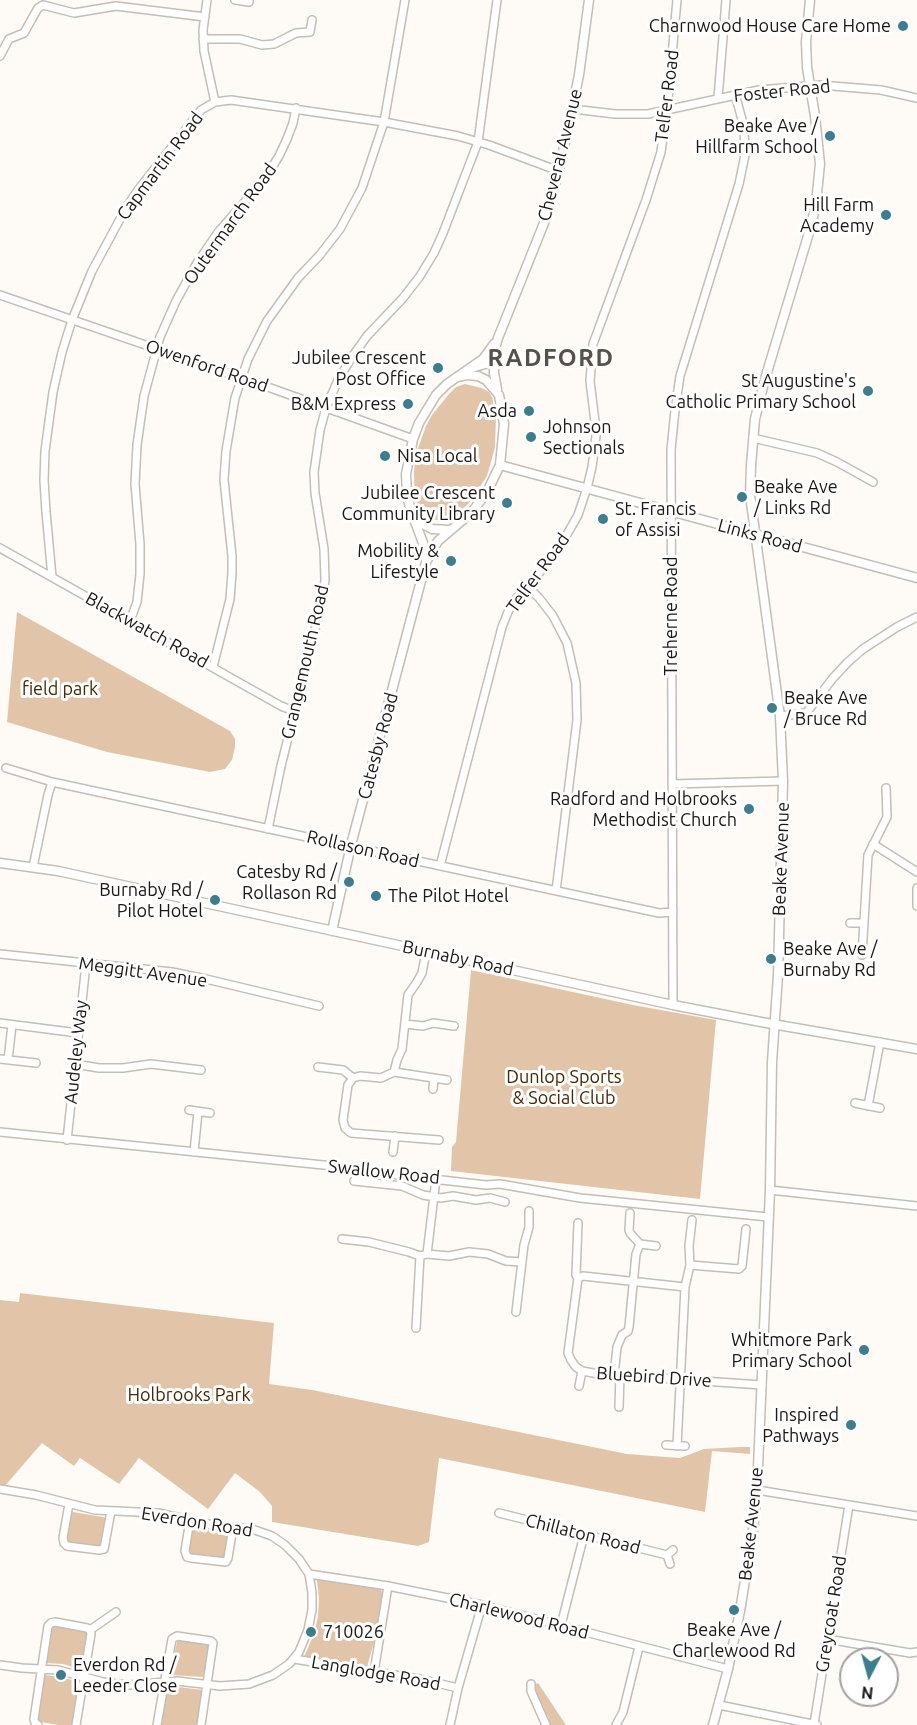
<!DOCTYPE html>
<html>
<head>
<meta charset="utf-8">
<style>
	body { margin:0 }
	#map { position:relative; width:917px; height:1725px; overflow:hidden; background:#fefbf7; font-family:Ubuntu,sans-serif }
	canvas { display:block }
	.north { position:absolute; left:839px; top:1647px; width:60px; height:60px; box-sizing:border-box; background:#fff; border:2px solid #a3a2a1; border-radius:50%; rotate:186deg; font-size:16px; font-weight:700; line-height:24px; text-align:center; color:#1a1714 }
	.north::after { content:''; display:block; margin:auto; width:21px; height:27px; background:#3c7e8f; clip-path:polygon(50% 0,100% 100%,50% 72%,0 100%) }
</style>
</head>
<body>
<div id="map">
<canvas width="917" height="1725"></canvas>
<div class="north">N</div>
</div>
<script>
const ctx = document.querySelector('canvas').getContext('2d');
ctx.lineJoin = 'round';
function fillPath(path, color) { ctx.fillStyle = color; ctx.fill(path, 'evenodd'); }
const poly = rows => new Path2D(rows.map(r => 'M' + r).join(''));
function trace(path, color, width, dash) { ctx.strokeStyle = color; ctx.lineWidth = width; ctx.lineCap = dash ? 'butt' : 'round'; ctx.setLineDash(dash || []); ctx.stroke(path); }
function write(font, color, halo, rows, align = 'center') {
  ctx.font = font + ' Ubuntu,sans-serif'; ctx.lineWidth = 6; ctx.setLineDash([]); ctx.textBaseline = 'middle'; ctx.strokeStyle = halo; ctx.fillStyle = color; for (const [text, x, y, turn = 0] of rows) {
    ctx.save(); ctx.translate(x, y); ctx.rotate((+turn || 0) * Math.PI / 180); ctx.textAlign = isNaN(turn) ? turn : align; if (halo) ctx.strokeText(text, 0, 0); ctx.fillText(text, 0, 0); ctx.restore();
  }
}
const green = poly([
	[465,384,482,388,489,392,492,397,496,415,495,447,487,476,470,502,453,519,445,521,436,520,428,517,422,511,415,500,414,472,416,454,426,426,432,415,449,394,456,387],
	[17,612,230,731,235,739,235,747,232,760,225,769,210,772,107,752,7,722],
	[471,970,633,1005,716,1020,700,1199,451,1171,452,1147,456,1142],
	[20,1293,274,1323,269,1384,312,1390,627,1454,680,1458,704,1449,740,1447,750,1447,750,1454,712,1451,705,1512,439,1458,429,1542,418,1546,272,1522,272,1506,260,1492,235,1473,208,1509,139,1458,119,1484,80,1458,74,1466,42,1443,4,1487,0,1486,0,1300,19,1302],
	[73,1512,103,1517,106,1519,101,1545,99,1547,68,1542,66,1540,71,1513],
	[195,1528,226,1533,228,1535,224,1558,221,1559,191,1555,189,1552,193,1529],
	[320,1579,380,1589,383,1593,378,1628,367,1667,304,1657,314,1634,318,1616,319,1598,317,1580],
	[54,1626,85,1631,87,1633,80,1669,63,1664,46,1663,52,1628],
	[180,1640,208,1645,209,1647,203,1677,170,1675,177,1642],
	[44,1675,62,1677,80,1682,72,1725,59,1725,40,1722,38,1719],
	[538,1683,566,1725,548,1725,549,1719,534,1690,536,1684],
	[178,1687,203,1690,198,1725,161,1725,167,1688]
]);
const minor = poly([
	[207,0,203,30,204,51,215,102],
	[235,0,249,2,249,0],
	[203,39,240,39,262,45,274,44,296,33,310,32,312,20],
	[0,56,9,39,24,33,38,8,43,5,74,13,116,6,205,17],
	[718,98,726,0],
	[573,109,615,114,648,114,759,90,821,85,881,90,917,98],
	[0,295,265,386,413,439],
	[473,368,487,364,493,365],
	[753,438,817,453,837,462,873,482],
	[0,548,281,706,294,711],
	[52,577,46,512,44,480,45,451,53,392,62,352,72,320,92,271,126,208,138,190,201,110,215,102,231,100,384,122,458,136,489,145,559,171],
	[527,586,539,598,553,616,567,643,576,683,577,720,556,891],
	[130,621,137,602,140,574,140,544,135,484,137,445,144,396,160,337,176,301,197,263,219,231,264,180,279,156,287,139,293,123,296,108],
	[213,667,230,599,232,573,232,556,224,480,226,451,235,398,248,359,267,321,298,278,319,256,340,229,362,188,384,122,405,0],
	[780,716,800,714,807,712,833,678,848,662,863,649,897,627,917,617],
	[6,768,52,782,659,913,673,912],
	[672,784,783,781],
	[268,829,281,766,323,597,325,580,324,549,315,493,314,472,320,430,326,408,338,380,352,357,367,336,403,298,420,276,434,253,443,233,478,142,497,0],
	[873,844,917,872],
	[440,866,502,627,508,612,513,602,549,562,561,545,578,515,587,488,592,467,596,436,595,422,590,381,593,344,646,200,661,152,668,100,677,0],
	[33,867,48,795,52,782],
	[917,888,917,906],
	[850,923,863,923],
	[426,952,422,973,417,982,408,995,402,1049,397,1060,394,1072,381,1078,360,1076,353,1078,348,1085,343,1120,345,1128,351,1133,439,1140],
	[0,954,172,972,206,979,319,1006],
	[862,955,868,855,887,817,886,788],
	[673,1005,671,450,675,410,680,376,739,184,745,155,744,127,735,94],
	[0,1023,78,1033],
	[405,1024,423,1026,433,1023,454,1026],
	[0,1059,36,1063],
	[8,1060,12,1025],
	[75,1064,99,1068,123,1068,151,1064,201,1070],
	[318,1067,343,1070,353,1078],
	[394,1072,447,1080],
	[433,1089,434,1078],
	[855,1103,880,1108],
	[868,1106,880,1042],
	[189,1110,210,1113],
	[0,1132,382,1171,397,1175,486,1185,500,1184,580,1198,768,1217],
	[67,1140,86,964],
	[194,1152,198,1112],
	[393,1152,395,1136],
	[354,1181,402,1186,423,1195,441,1198,453,1196,476,1200,490,1198,505,1202],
	[770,1190,917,1206],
	[630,1213,629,1230,630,1233,640,1244,656,1246],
	[578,1223,576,1275,578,1278,568,1353,571,1360,576,1367,582,1371,599,1374,762,1385],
	[342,1239,369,1242,409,1252,420,1256],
	[427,1254,449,1256,469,1252,488,1254,506,1261,522,1262],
	[690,1265,739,1269,742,1266,746,1229],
	[578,1278,583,1276,685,1287],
	[516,1312,524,1245,529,1227,529,1211],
	[416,1328,420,1256,427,1254,436,1179],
	[614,1375,617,1347,622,1335,628,1331,629,1327,636,1254,640,1244],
	[579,1386,582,1371],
	[619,1407,620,1375],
	[666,1445,685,1446],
	[677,1446,685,1287,690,1265,689,1246,692,1220],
	[0,1489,36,1495,95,1510,158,1513,217,1526,252,1529,272,1536,285,1545,299,1559,309,1574,312,1593,312,1610,308,1630,299,1652,289,1664,273,1675,249,1684,220,1686,177,1681,130,1685,117,1684,103,1682,58,1670,22,1668,0,1665],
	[757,1490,917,1516],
	[69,1504,63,1538,64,1543,67,1546,99,1550,104,1549,111,1511],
	[499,1513,667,1555],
	[190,1520,185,1551,187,1557,191,1558,226,1562,228,1558,233,1527],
	[670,1564,667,1555,673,1550],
	[309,1574,388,1586,482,1605,728,1669],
	[561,1625,584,1535],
	[90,1630,116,1612],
	[827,1639,910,1653,917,1652],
	[294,1659,420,1679,458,1688],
	[374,1672,388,1586],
	[531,1684,531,1691,546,1725],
	[719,1705,817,1725],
	[814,1724,849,1505],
	[38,1725,35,1723,34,1719,48,1626,51,1623,55,1622,87,1628,90,1630,91,1634,76,1725],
	[157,1725,172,1639,177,1636,211,1641,213,1643,201,1725],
	[450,1725,458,1688,482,1605],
	[616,1725,623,1712,639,1647]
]);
const tertiary = poly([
	[497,389,494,373,494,352,498,338,544,223,559,171,579,75,589,0],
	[500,465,917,578],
	[415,520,432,529,450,530],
	[426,561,423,543,411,511,407,496,406,474,413,439,419,423,436,395,447,384,483,359,494,344],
	[0,863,58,871,673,1005,761,1022,917,1049],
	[332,931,351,845,426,562,438,541,472,512,487,492,500,465,504,424,499,395,486,380,478,376,467,375,457,377],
	[713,1725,728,1669,740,1611,753,1531,757,1490,770,1190,772,1062,778,975,783,781,780,716,750,495,751,465,755,419,765,379,811,226,816,203,820,164,815,116,807,67,806,42,810,0]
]);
const markers = [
	[903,26,6,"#3c7e8f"],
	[830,136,6,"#3c7e8f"],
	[886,215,6,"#3c7e8f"],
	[438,368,6,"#3c7e8f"],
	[868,391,6,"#3c7e8f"],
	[408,404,6,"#3c7e8f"],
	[529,411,6,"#3c7e8f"],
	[531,437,6,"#3c7e8f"],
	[385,456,6,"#3c7e8f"],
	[742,497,6,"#3c7e8f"],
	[507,503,6,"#3c7e8f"],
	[603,519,6,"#3c7e8f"],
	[451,561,6,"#3c7e8f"],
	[772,708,6,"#3c7e8f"],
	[749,809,6,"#3c7e8f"],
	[349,882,6,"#3c7e8f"],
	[376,896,6,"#3c7e8f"],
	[215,900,6,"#3c7e8f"],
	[771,959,6,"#3c7e8f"],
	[864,1350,6,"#3c7e8f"],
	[851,1425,6,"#3c7e8f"],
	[734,1610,6,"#3c7e8f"],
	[311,1632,6,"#3c7e8f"],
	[61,1675,6,"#3c7e8f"]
];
const poiNames = [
	["Charnwood House Care Home",891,26],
	["Beake Ave /",818,126],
	["Hillfarm School",818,147],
	["Hill Farm",874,205],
	["Academy",874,226],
	["Jubilee Crescent",426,358],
	["Post Office",426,379],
	["St Augustine's",856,381],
	["Catholic Primary School",856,402],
	["B&M Express",396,404],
	["Asda",517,411],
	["Johnson",543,427,"left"],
	["Sectionals",543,448,"left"],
	["Nisa Local",397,456,"left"],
	["Beake Ave",754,487,"left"],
	["/ Links Rd",754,508,"left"],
	["Jubilee Crescent",495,493],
	["Community Library",495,514],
	["St. Francis",615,509,"left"],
	["of Assisi",615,530,"left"],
	["Mobility &",439,551],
	["Lifestyle",439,572],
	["Beake Ave",784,698,"left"],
	["/ Bruce Rd",784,719,"left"],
	["Radford and Holbrooks",737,799],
	["Methodist Church",737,820],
	["Catesby Rd /",337,872],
	["Rollason Rd",337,893],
	["Burnaby Rd /",203,890],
	["Pilot Hotel",203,911],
	["The Pilot Hotel",388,896,"left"],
	["Beake Ave /",783,949,"left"],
	["Burnaby Rd",783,970,"left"],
	["Whitmore Park",852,1340],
	["Primary School",852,1361],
	["Inspired",839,1415],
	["Pathways",839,1436],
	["Beake Ave /",734,1630,"center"],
	["Charlewood Rd",734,1651,"center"],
	["710026",323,1632,"left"],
	["Everdon Rd /",73,1665,"left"],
	["Leeder Close",73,1686,"left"]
];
const streetNames = [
	["Foster Road",782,91,-6],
	["Telfer Road",667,96,-83],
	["Cheveral Avenue",560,155,-76],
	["Capmartin Road",160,166,-53],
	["Outermarch Road",230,224,-54],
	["Owenford Road",207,366,19],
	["Links Road",760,536,15],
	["Telfer Road",538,573,-54],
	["Treherne Road",671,616,-90],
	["Blackwatch Road",147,630,29],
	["Grangemouth Road",305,662,-77],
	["Catesby Road",378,746,-75],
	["Rollason Road",363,849,13],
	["Beake Avenue",781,859,-88],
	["Burnaby Road",458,958,12],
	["Meggitt Avenue",143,972,8],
	["Audeley Way",76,1052,-84],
	["Swallow Road",384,1172,6],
	["Bluebird Drive",654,1377,4],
	["Everdon Road",197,1522,9],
	["Beake Avenue",751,1524,-84],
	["Chillaton Road",583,1534,14],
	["Greycoat Road",831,1614,-81],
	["Charlewood Road",519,1616,14],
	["Langlodge Road",376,1673,10]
];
const parkNames = [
	["field park",60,689],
	["Dunlop Sports",564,1077],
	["& Social Club",564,1098],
	["Holbrooks Park",189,1395]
];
const districtNames = [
	["RADFORD",551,358]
];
fillPath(green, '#e2c5a9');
trace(minor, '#c6bdb5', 10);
trace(tertiary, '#c6bdb5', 11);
trace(minor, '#fff', 7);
trace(tertiary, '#fff', 8);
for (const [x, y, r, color] of markers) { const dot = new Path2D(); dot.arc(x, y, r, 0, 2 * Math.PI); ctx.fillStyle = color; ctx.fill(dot); trace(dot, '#fff', 2); }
write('18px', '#1a1714', '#fff', poiNames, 'right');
write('18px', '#1a1714', '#fff', streetNames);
write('18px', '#442805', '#fff', parkNames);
ctx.letterSpacing = '1.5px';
write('bold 24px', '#58514a', '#fff', districtNames);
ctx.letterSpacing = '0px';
</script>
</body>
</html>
